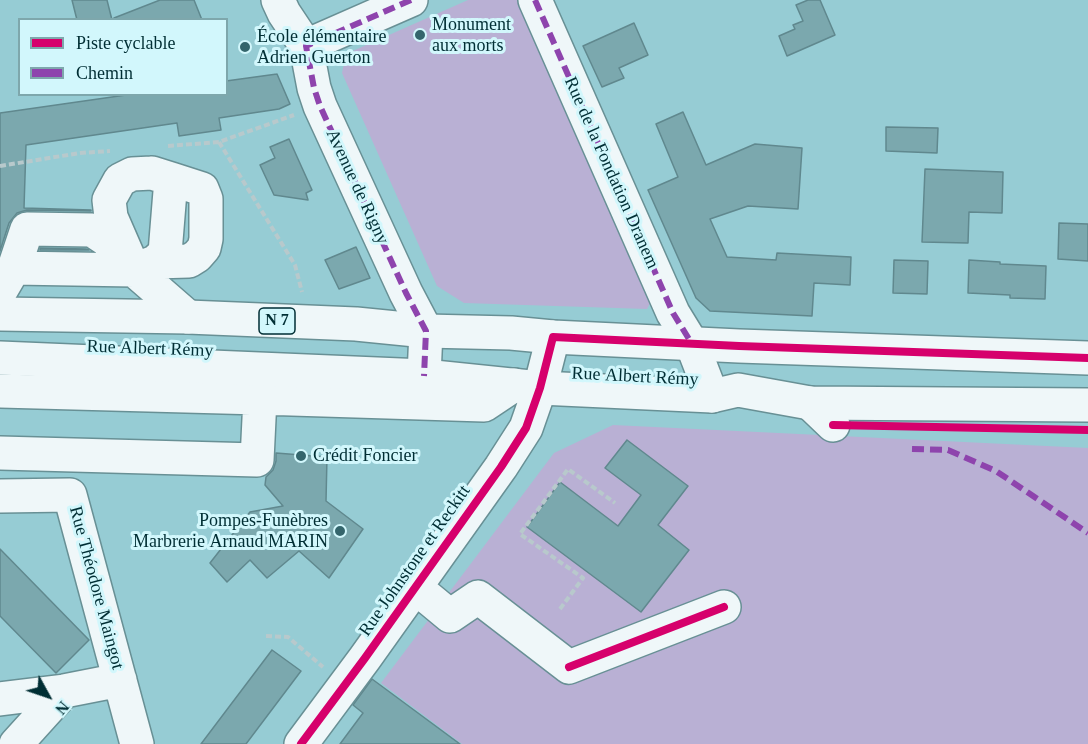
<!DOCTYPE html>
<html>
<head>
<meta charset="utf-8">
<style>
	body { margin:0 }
	#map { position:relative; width:1088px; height:744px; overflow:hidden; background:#96ccd4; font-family:"Times New Roman",serif }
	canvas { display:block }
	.legend { position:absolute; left:18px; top:18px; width:210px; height:78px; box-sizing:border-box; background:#d2f7fc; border:2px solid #7ea7ac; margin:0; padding:8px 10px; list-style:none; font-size:18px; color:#002e34 }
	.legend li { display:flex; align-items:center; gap:12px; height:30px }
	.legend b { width:30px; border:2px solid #7ea7ac }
	.north { position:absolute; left:18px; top:666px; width:60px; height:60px; -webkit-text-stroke:4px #d2f7fc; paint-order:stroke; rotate:130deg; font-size:16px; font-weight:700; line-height:24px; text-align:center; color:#002e34 }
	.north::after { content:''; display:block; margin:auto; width:21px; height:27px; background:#002e34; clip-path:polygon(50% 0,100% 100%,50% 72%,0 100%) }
</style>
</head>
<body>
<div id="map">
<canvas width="1088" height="744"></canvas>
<ul class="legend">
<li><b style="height:8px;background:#d6006c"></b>Piste cyclable</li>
<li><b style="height:8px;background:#8e44ad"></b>Chemin</li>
</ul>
<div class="north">N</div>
</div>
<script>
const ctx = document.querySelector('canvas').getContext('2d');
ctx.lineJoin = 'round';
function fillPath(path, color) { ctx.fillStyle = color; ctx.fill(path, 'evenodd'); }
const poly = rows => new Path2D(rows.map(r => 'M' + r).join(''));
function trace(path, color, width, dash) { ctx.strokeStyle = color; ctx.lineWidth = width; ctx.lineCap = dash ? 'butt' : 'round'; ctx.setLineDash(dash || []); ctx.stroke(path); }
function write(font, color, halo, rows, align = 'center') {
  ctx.font = font + ' "Times New Roman",serif'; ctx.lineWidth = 6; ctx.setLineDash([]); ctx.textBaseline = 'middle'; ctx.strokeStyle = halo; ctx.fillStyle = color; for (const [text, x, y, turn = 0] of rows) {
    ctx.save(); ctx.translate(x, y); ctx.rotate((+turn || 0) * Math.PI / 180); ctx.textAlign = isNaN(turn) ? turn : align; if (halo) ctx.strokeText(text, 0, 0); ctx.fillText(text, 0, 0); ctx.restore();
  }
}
const green = poly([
	[468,0,521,0,654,296,647,309,464,303,437,286,342,73,346,54],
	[613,425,1088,448,1088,744,462,744,381,683,554,453]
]);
const building = poly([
	[72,0,107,0,112,20,77,20,72,0],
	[160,0,194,0,202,20,114,20,114,18,160,0],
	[808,0,820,0,835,35,787,56,779,36,795,29,793,25,803,21,796,5,808,0],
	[634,23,648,55,619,68,624,78,602,87,583,46,634,23],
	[277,74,290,104,279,109,219,118,221,130,179,136,177,123,26,145,24,208,91,210,91,211,27,210,17,213,9,223,0,251,0,113,133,94,226,94,226,81,277,74],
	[683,112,706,165,755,144,802,148,798,209,748,206,710,219,727,257,776,260,777,253,851,257,850,285,814,283,812,316,710,311,696,298,648,190,678,177,656,124,683,112],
	[886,127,938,128,937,153,886,151,886,127],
	[289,139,312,190,306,193,308,200,274,195,260,165,275,158,270,147,289,139],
	[925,169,1003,172,1002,213,969,212,968,243,922,242,925,169],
	[1059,223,1088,224,1088,261,1058,259,1059,223],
	[356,247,370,278,339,289,325,260,356,247],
	[40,248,86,249,89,250,40,250,40,248],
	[894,260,928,261,927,294,893,293,894,260],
	[969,260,1000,262,1000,264,1046,266,1045,299,1010,298,1010,295,968,293,969,260],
	[627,440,688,486,658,525,689,550,641,612,527,527,560,482,618,526,641,495,605,468,627,440],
	[276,453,327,457,326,501,363,529,329,578,299,551,267,578,250,560,227,582,210,563,250,512,283,506,265,485,266,477,273,470,276,461,276,453],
	[0,549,89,640,56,673,0,616,0,549],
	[272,650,301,671,246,744,201,744,272,650],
	[372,679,460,744,340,744,363,713,353,705,372,679]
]);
const path = poly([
	[219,142,295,265,302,292],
	[168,146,219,142,294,115],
	[0,166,80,153,110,151],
	[560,609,583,578,520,534,568,469,615,503],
	[266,636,288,637,323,667]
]);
const minor = poly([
	[278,0,284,13,306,46,314,88,320,106,406,293,426,331,424,376],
	[535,0,673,313,692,344,712,396],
	[306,46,411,0],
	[152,173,171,179,165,253,155,262,134,270,111,217,109,200,120,180,132,174,152,173],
	[155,262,189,261,197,256,204,248,206,239,206,199,202,189,171,179],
	[14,268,27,229,92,230,107,240,124,260],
	[0,292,14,268,134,270,188,317],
	[0,391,260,398,257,460,0,453],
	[260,398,484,405,514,385],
	[810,403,833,425],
	[0,496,70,495,137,744],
	[415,587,450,616,478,597,569,667,724,607],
	[0,699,64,691,120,680],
	[16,744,64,691],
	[301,744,365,658,501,467,526,428,540,388,553,337]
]);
const major = poly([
	[0,314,188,317,356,324,426,331,511,333,553,337,739,346,1088,358],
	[0,358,424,376,540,388,712,396,738,390,810,403,1088,405]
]);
const quiet = poly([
	[411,0,306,46,314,88,320,106,406,293,426,331,424,376],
	[535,0,673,313,692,344],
	[912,449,948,450,996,471,1088,533]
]);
const cycleway = poly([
	[833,425,1088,430],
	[569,667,724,607],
	[301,744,365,658,501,467,526,428,540,388,553,337,739,346,1088,358]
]);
const markers = [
	[420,35,6,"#34656c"],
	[245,47,6,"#34656c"],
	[301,456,6,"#34656c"],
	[340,531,6,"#34656c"]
];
const shields = [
	[277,321,36]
];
const shieldNames = [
	["N 7",277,321]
];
const poiNames = [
	["Monument",432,25],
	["aux morts",432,46],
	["École élémentaire",257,37],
	["Adrien Guerton",257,58],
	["Crédit Foncier",313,456],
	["Pompes-Funèbres",328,521,"right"],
	["Marbrerie Arnaud MARIN",328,542,"right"]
];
const streetNames = [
	["Rue de la Fondation Dranem",611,173,66],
	["Avenue de Rigny",357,187,65],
	["Rue Albert Rémy",150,349,2],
	["Rue Albert Rémy",635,377,3],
	["Rue Johnstone et Reckitt",415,561,-55],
	["Rue Théodore Maingot",96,588,75]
];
fillPath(green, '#b9b0d4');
fillPath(building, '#7ba8ae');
trace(building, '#60888e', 1.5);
trace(minor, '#689095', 36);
trace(major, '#689095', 36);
trace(path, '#b8c9cc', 4, [6, 3]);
trace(minor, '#eff7f9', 33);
trace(major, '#eff7f9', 33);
trace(quiet, '#8e44ad', 6, [12, 6]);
trace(cycleway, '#d6006c', 8);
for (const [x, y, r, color] of markers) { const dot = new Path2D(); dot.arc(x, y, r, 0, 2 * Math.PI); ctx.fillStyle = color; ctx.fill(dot); trace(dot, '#d2f7fc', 2); }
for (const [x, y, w] of shields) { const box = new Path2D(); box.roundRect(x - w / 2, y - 13, w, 26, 4.5); ctx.fillStyle = '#d2f7fc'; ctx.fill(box); trace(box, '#002e34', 1.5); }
write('bold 16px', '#002e34', null, shieldNames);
write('18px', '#002e34', '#d2f7fc', poiNames, 'left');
write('18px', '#002e34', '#d2f7fc', streetNames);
</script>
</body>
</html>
